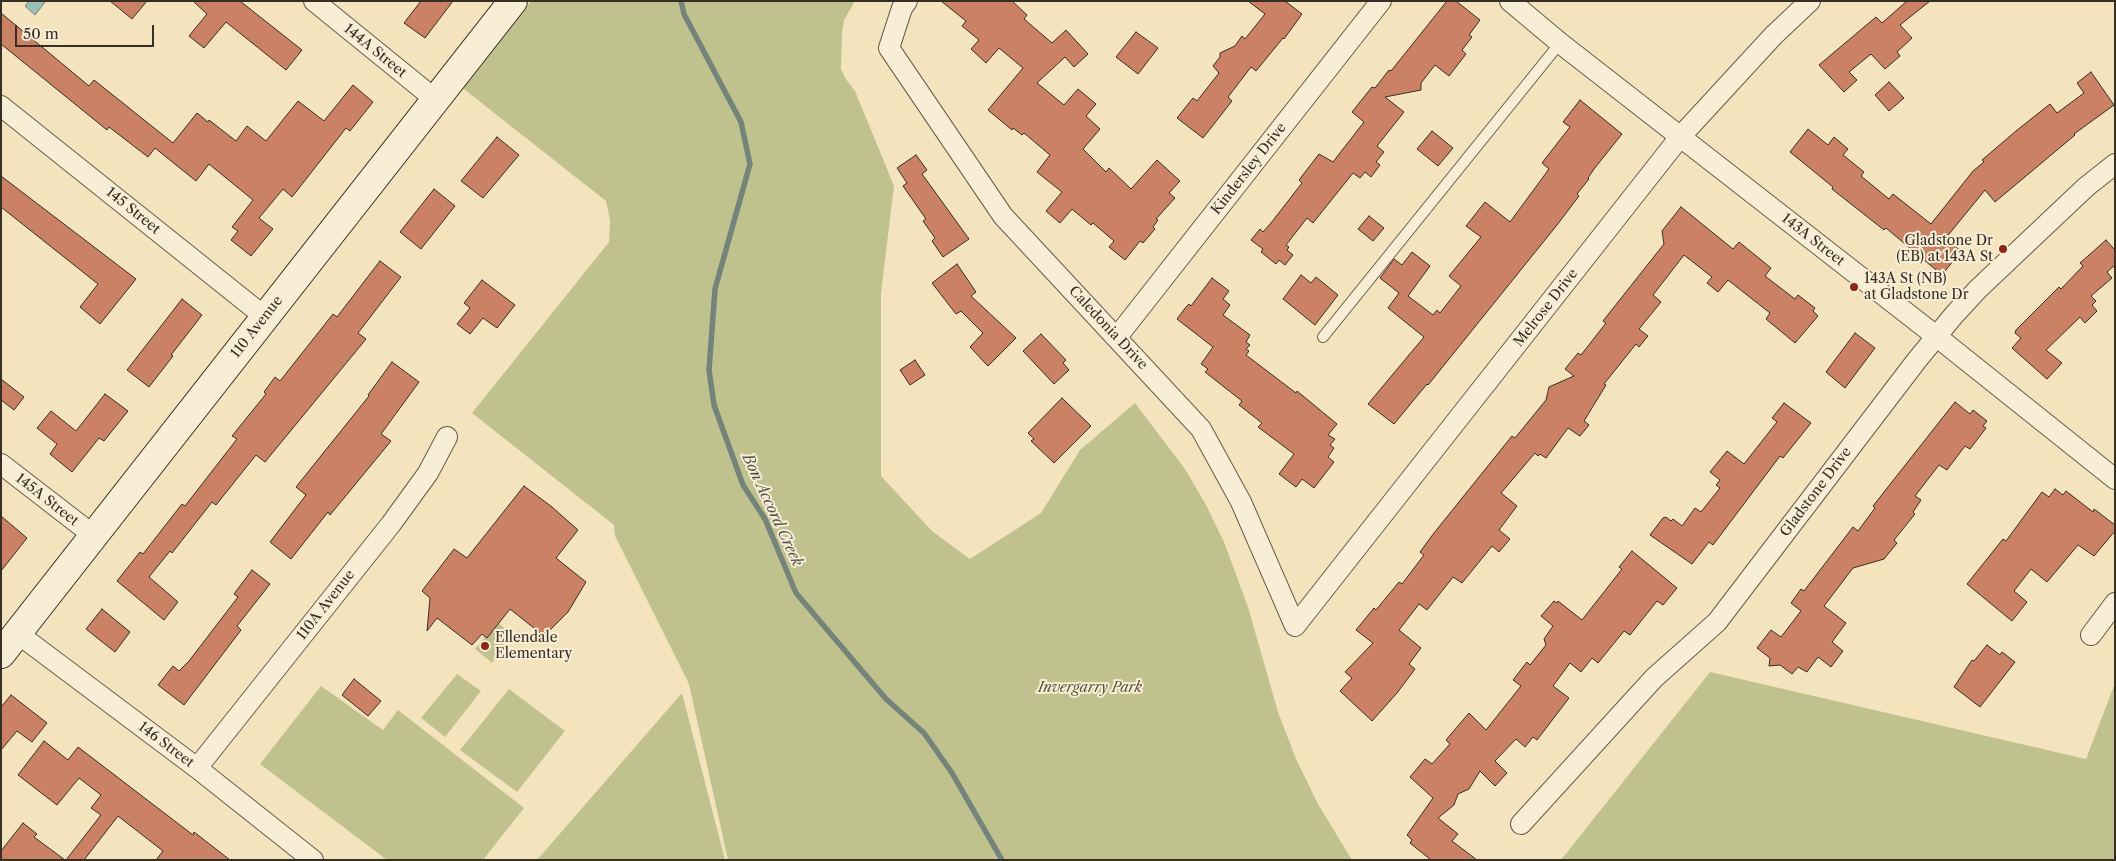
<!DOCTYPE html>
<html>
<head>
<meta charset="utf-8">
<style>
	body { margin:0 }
	#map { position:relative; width:2116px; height:861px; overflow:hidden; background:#f4e4be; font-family:"Libre Caslon Text",serif }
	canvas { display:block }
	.frame { position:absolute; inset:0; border:2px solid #372e24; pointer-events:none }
	.scale { position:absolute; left:15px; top:25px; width:139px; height:22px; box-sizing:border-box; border:2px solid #372e24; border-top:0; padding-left:6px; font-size:15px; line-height:18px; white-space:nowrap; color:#372e24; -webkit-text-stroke:4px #f8edd5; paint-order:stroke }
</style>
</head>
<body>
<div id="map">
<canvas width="2116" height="861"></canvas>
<div class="frame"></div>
<div class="scale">50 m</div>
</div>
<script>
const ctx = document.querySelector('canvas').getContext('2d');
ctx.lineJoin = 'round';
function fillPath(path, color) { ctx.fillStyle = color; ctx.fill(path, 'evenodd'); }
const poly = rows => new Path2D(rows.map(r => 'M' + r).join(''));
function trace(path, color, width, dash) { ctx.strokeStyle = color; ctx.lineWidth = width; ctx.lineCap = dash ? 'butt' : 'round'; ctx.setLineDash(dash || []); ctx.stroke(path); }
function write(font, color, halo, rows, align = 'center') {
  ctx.font = font + ' "Libre Caslon Text",serif'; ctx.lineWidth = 4; ctx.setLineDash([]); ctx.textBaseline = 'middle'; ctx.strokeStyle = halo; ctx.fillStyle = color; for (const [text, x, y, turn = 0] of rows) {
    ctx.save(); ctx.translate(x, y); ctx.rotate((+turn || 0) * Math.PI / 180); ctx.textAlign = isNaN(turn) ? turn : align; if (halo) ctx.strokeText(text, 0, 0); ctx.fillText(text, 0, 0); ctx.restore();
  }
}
const green = poly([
	[531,1,855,1,844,20,842,33,841,69,846,79,855,91,894,186,881,293,881,476,932,531,970,559,1041,513,1080,450,1135,403,1185,469,1206,505,1224,542,1248,607,1278,712,1296,759,1318,804,1352,860,728,860,689,684,615,536,614,525,472,413,609,242,610,220,606,201,460,86],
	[497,622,514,636,492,663,475,649],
	[1710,672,2086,759,2115,683,2115,860,1561,860],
	[457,674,481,691,445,737,421,718],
	[321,686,383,730,398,710,524,808,483,860,387,860,260,764],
	[509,689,565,731,517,792,460,750],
	[682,693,725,860,537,860]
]);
const water = poly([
	[29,1,46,1,35,15,25,6,29,1]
]);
const stream = poly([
	[681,1,684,14,741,122,750,164,715,289,709,370,714,405,743,485,765,519,796,593,886,699,924,733,952,773,1002,860]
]);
const building = poly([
	[110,1,147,1,132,19,110,1],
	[193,1,240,1,302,50,286,70,226,22,204,48,189,36,207,14,193,1],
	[421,1,453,1,425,38,404,23,421,1],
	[941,1,1012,1,1027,15,1024,19,1052,43,1066,30,1088,54,1074,67,1065,57,1037,83,1064,105,1078,89,1096,104,1086,116,1100,129,1083,149,1106,172,1109,168,1131,189,1157,160,1180,181,1169,193,1175,198,1156,219,1158,220,1153,227,1155,229,1143,243,1140,241,1125,260,1109,247,1114,241,1093,223,1091,225,1072,209,1060,223,1046,211,1062,192,1037,172,1050,155,1024,133,1022,135,1013,128,1012,130,988,110,1023,68,999,48,986,63,971,49,979,40,962,26,966,21,941,1],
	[1248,1,1285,1,1302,14,1284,39,1283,38,1256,71,1251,67,1228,97,1232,101,1203,138,1177,118,1193,98,1197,101,1219,73,1213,66,1220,57,1220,53,1235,46,1242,36,1245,39,1265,14,1248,1],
	[1447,1,1456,1,1480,20,1469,35,1472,37,1462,50,1466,54,1449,76,1435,65,1421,83,1421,90,1385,97,1404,112,1377,146,1384,152,1376,162,1380,165,1371,177,1365,172,1360,178,1353,173,1313,223,1307,218,1286,245,1289,247,1287,250,1293,255,1285,265,1279,260,1276,264,1261,252,1263,249,1251,240,1260,229,1263,232,1271,223,1302,183,1299,180,1319,154,1333,162,1364,122,1352,112,1372,87,1375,88,1389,70,1391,71,1447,1],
	[1907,1,1930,1,1900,25,1912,38,1897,52,1900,56,1885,69,1871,54,1849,72,1857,80,1844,92,1819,65,1876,17,1882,23,1907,1],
	[1,13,89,86,94,80,173,143,197,113,208,122,209,120,236,141,247,126,266,141,298,101,324,121,353,85,373,102,350,131,346,128,292,197,283,189,259,218,273,229,251,256,231,240,238,231,232,227,253,200,209,164,196,181,155,148,148,157,109,127,107,130,1,44,1,13],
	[1136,32,1158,48,1138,74,1116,57,1136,32],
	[2091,72,2114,105,2074,134,2075,135,1995,202,1985,190,1945,239,1961,251,1942,275,1886,228,1884,230,1832,189,1833,187,1790,152,1808,129,1828,145,1834,137,1848,149,1843,155,1864,172,1861,176,1889,199,1893,194,1931,224,1973,171,1984,162,1982,160,2016,131,2050,104,2057,113,2084,93,2077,83,2091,72],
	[1889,82,1904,98,1889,111,1875,95,1889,82],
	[1580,100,1622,134,1594,169,1588,178,1589,179,1577,194,1579,196,1557,225,1428,385,1427,384,1394,424,1368,404,1424,337,1388,308,1399,293,1380,278,1394,259,1402,265,1412,252,1430,266,1408,296,1433,315,1437,310,1440,313,1461,286,1449,276,1481,237,1466,226,1485,202,1510,222,1549,169,1542,163,1570,127,1563,122,1580,100],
	[1432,131,1453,148,1438,166,1417,149,1432,131],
	[497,137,519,155,483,198,461,181,497,137],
	[916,155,927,170,922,174,969,239,943,257,932,241,935,238,923,221,926,219,903,186,907,183,897,168,916,155],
	[1,176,136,279,100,324,80,307,98,284,1,207,1,176],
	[434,189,455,206,421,249,400,232,434,189],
	[1681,207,1733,249,1739,242,1771,268,1765,276,1795,299,1798,295,1815,308,1813,311,1818,316,1795,343,1766,319,1770,313,1728,280,1718,292,1707,283,1712,277,1684,255,1653,295,1661,302,1639,329,1648,336,1639,347,1636,344,1604,384,1606,385,1584,421,1589,425,1580,436,1568,428,1546,458,1540,454,1538,456,1535,453,1501,493,1517,506,1499,530,1510,539,1499,552,1492,546,1462,583,1453,577,1427,610,1419,604,1399,630,1421,648,1409,664,1415,669,1397,693,1372,721,1340,691,1352,678,1345,672,1373,643,1356,630,1374,608,1376,610,1399,582,1402,584,1424,555,1420,552,1434,533,1512,436,1515,438,1546,400,1549,387,1574,376,1565,369,1578,353,1581,355,1606,323,1603,321,1664,244,1662,231,1681,207],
	[1369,216,1384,228,1373,241,1358,229,1369,216],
	[2106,240,2115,250,2115,265,2107,272,2112,278,2091,296,2096,301,2092,305,2097,311,2085,323,2080,317,2046,350,2062,363,2047,379,2012,348,2021,338,2015,333,2016,330,2059,287,2061,289,2083,266,2080,263,2106,240],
	[380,261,401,277,358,333,366,339,265,462,256,455,216,505,212,502,172,553,170,551,149,577,178,602,164,620,117,581,140,552,143,554,182,504,185,506,237,439,232,436,266,394,264,392,275,377,280,381,333,314,337,317,380,261],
	[957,264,976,292,971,296,1016,338,988,366,970,347,983,333,961,311,956,314,932,283,957,264],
	[1301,275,1311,283,1316,277,1338,295,1315,325,1283,299,1301,275],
	[1212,278,1229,291,1223,299,1230,305,1223,315,1250,335,1246,342,1250,345,1246,349,1249,351,1246,355,1296,393,1297,391,1337,424,1328,435,1335,439,1330,445,1334,448,1328,457,1334,462,1314,488,1302,479,1296,487,1279,474,1294,454,1258,427,1262,423,1239,405,1242,401,1205,372,1208,369,1201,364,1213,347,1177,319,1186,307,1189,304,1191,306,1212,278],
	[482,280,515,305,497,328,483,318,470,334,457,324,470,308,464,303,482,280],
	[182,299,202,315,171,355,173,356,149,387,127,370,182,299],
	[1855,333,1875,348,1845,388,1826,372,1855,333],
	[1041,334,1066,360,1063,363,1069,370,1054,384,1023,351,1041,334],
	[915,360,925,375,910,385,900,370,915,360],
	[392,362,419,382,381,434,391,441,330,515,328,512,291,559,270,542,306,495,296,487,369,396,368,395,392,362],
	[1,379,24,397,14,410,1,400,1,379],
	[105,394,128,411,104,441,99,438,72,472,50,454,57,444,37,428,51,411,76,431,105,394],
	[1062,398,1091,426,1054,463,1031,441,1034,439,1028,433,1062,398],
	[1955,402,1970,414,1973,410,1987,421,1983,426,1986,428,1970,449,1965,446,1947,470,1939,465,1915,496,1921,500,1913,512,1915,514,1894,540,1897,543,1884,559,1853,568,1824,606,1846,623,1832,642,1843,651,1831,667,1818,657,1807,672,1798,667,1792,674,1780,665,1769,666,1770,658,1757,648,1771,630,1781,637,1801,611,1791,603,1801,589,1804,591,1853,527,1858,531,1875,508,1873,506,1955,402],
	[1784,403,1811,423,1783,458,1780,456,1713,545,1709,542,1692,564,1650,535,1663,518,1666,517,1671,521,1673,519,1682,526,1695,508,1701,512,1720,488,1716,485,1720,480,1710,472,1727,451,1744,464,1777,422,1772,418,1784,403],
	[524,486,552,507,578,530,556,558,586,582,568,612,544,636,510,609,487,638,482,634,472,645,437,618,427,631,430,598,422,591,454,549,467,558,524,486],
	[2055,489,2063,495,2066,491,2093,512,2094,509,2115,525,2115,531,2094,556,2078,545,2047,582,2031,569,2014,591,2027,602,2012,621,1967,584,2003,539,2006,541,2042,492,2049,497,2055,489],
	[1,516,27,538,1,571,1,516],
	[1632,551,1677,588,1663,605,1657,601,1630,635,1624,631,1598,663,1592,658,1581,672,1570,663,1553,686,1569,698,1537,740,1533,737,1525,747,1516,739,1495,761,1507,773,1495,786,1480,771,1469,789,1458,794,1454,805,1438,818,1458,834,1452,841,1477,860,1431,860,1410,843,1412,840,1407,835,1433,798,1410,777,1425,759,1432,764,1450,744,1446,740,1469,713,1486,730,1521,686,1513,680,1527,662,1530,665,1546,645,1544,639,1553,626,1541,616,1554,601,1557,603,1558,601,1582,620,1622,569,1619,567,1632,551],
	[252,570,270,584,237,626,241,630,184,705,158,685,173,666,179,671,189,661,238,597,234,594,252,570],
	[102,609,130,632,115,652,86,629,102,609],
	[1987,645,2000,655,2002,652,2015,662,1980,707,1954,687,1972,660,1974,661,1987,645],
	[354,679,381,701,368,716,342,695,354,679],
	[11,695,47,723,32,742,17,731,1,750,1,707,11,695],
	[44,741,68,760,78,747,193,835,194,832,230,860,156,860,163,851,118,816,84,860,66,860,101,815,91,808,101,795,79,778,57,805,18,775,44,741],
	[23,823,37,834,34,837,65,860,1,860,1,851,23,823]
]);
const lane = poly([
	[1323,337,1560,43]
]);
const street = poly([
	[314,1,436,100],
	[907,1,902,8,889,48,1003,216,1201,429,1241,502,1295,626,1680,137,1773,36,1810,1],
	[1510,1,1560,43,1936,336,2115,479],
	[1,106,265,317],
	[1117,337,1381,1],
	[1,464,93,535],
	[17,633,197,768,313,860],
	[2091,635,2115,603],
	[197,768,391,524,428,473,447,437],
	[1521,824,1654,678,1717,622,1917,360,1954,315,1978,289,2086,187,2115,164]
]);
const secondary = poly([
	[1,654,513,1]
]);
const markers = [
	[2003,249,5,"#8f2418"],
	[1854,287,5,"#8f2418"],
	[485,646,5,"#8f2418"]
];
const streetNames = [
	["144A Street",375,51,39],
	["Kindersley Drive",1249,169,-52],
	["145 Street",133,211,39],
	["143A Street",1813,240,38],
	["Melrose Drive",1546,308,-52],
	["110 Avenue",257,327,-52],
	["Caledonia Drive",1108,328,47],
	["Gladstone Drive",1816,492,-53],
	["145A Street",47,500,38],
	["110A Avenue",326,605,-52],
	["146 Street",166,745,37]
];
const poiNames = [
	["Gladstone Dr",1993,241,"right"],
	["(EB) at 143A St",1993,257,"right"],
	["143A St (NB)",1864,279],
	["at Gladstone Dr",1864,295],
	["Ellendale",495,638],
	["Elementary",495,654]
];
const parkNames = [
	["Invergarry Park",1090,688]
];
const waterNames = [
	["Bon Accord Creek",772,510,65]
];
fillPath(green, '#c0c28e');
fillPath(water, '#9cbeb5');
trace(water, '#74847b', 1);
trace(stream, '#74847b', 5.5);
fillPath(building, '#cb8264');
trace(building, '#372e24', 1);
trace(lane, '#665c4a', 12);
trace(street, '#665c4a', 22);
trace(secondary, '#372e24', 30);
trace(lane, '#f8edd5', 10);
trace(street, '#f8edd5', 20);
trace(secondary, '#f8edd5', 28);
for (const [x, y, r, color] of markers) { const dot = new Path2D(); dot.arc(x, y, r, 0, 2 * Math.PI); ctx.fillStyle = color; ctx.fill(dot); trace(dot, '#f8edd5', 2); }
write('14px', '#372e24', '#f8edd5', streetNames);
write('14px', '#372e24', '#f8edd5', poiNames, 'left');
write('italic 14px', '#59533e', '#f8edd5', parkNames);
write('italic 15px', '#505248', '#f8edd5', waterNames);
</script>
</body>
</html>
